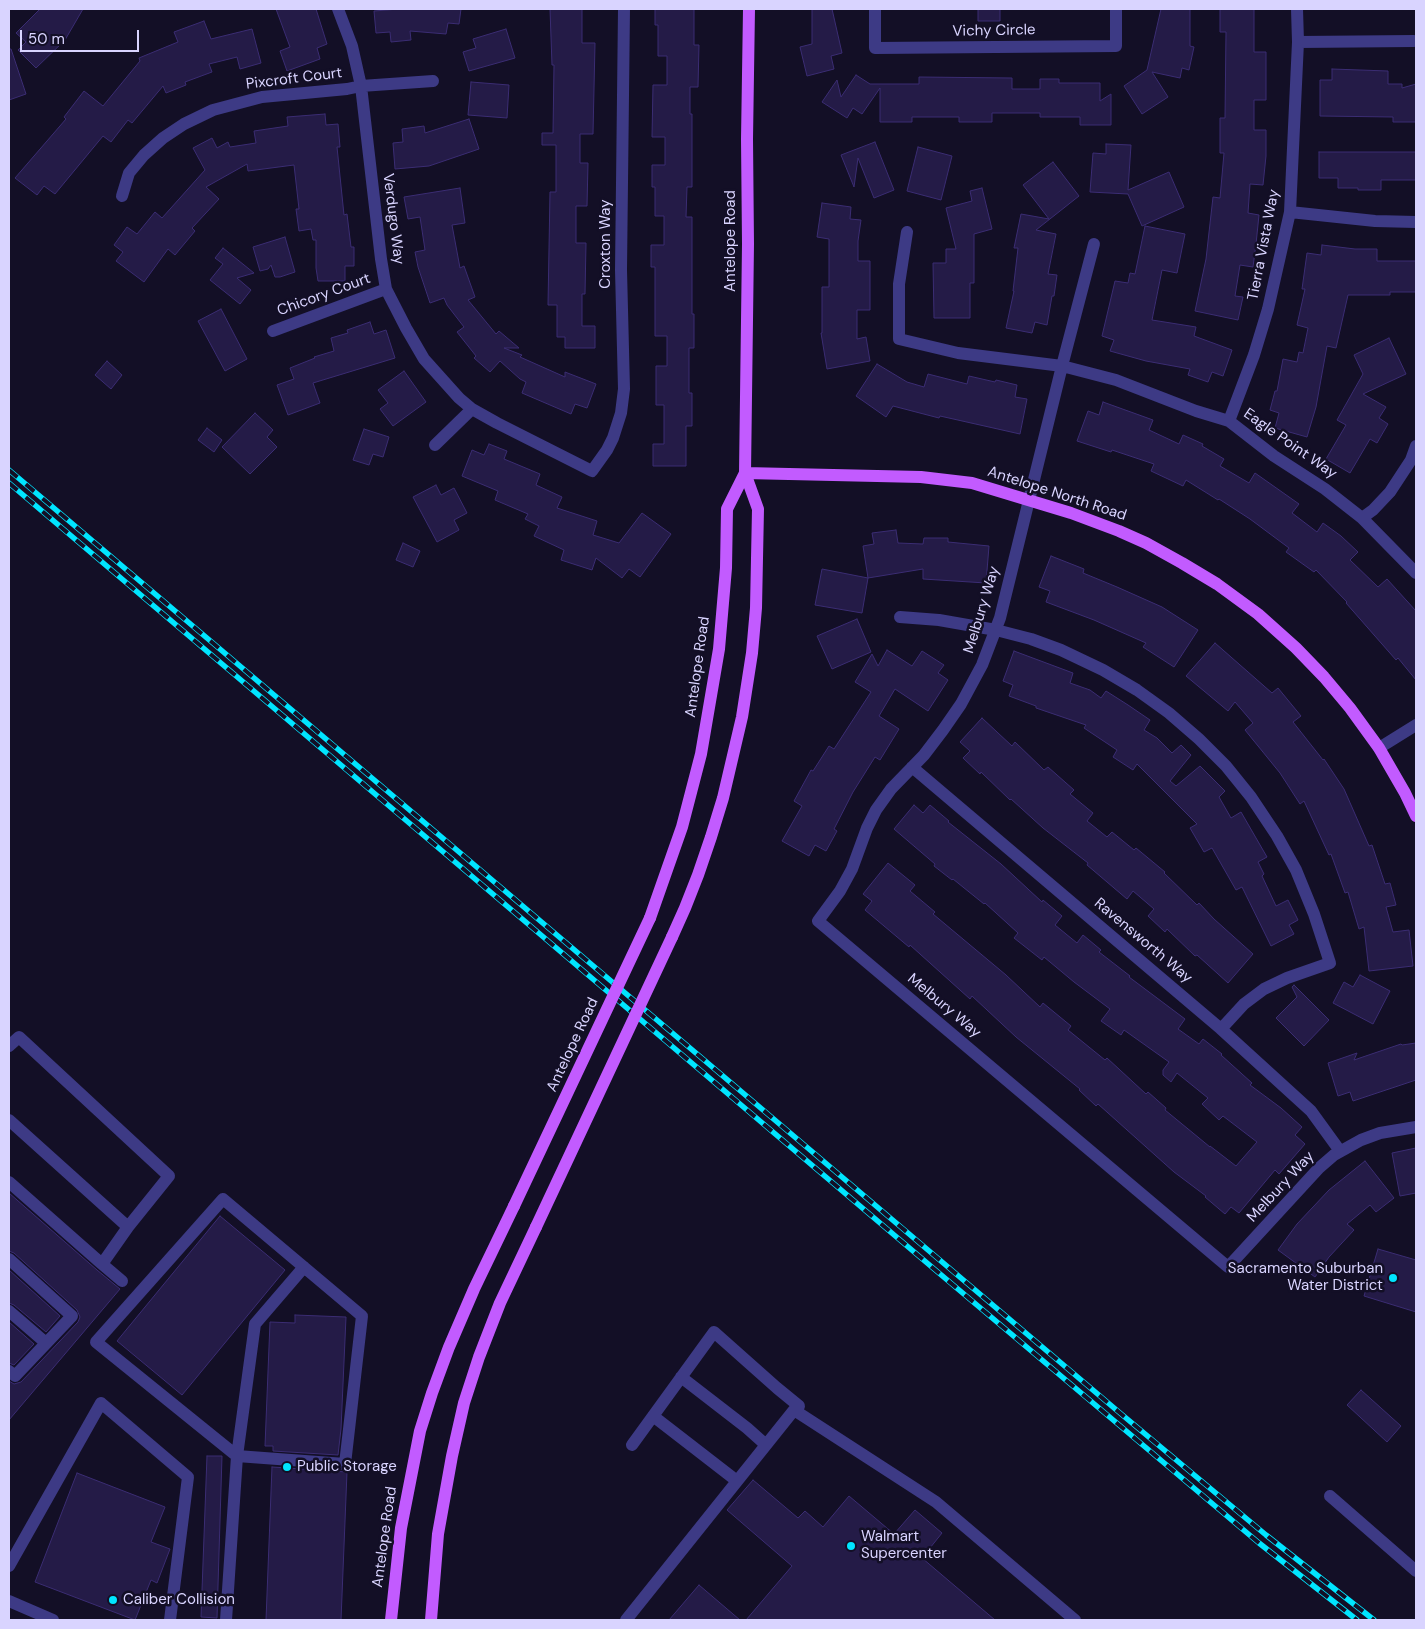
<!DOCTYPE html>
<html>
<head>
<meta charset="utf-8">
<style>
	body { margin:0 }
	#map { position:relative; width:1425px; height:1629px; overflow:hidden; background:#130f26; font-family:"DM Sans",sans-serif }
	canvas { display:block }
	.frame { position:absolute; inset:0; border:10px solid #d9d4ff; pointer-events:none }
	.scale { position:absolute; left:20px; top:30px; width:119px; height:22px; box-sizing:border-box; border:2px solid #d9d4ff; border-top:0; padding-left:6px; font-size:15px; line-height:18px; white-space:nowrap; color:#d9d4ff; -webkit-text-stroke:4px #130f26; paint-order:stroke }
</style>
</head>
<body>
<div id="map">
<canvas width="1425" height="1629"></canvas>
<div class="frame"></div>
<div class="scale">50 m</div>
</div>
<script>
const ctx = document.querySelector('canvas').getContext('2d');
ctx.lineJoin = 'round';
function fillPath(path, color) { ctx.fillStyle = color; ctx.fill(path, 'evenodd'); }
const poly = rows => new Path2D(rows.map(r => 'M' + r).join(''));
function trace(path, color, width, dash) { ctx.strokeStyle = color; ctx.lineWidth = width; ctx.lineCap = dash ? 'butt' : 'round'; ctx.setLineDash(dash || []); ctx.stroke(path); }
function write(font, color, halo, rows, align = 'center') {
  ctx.font = font + ' "DM Sans",sans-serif'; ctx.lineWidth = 5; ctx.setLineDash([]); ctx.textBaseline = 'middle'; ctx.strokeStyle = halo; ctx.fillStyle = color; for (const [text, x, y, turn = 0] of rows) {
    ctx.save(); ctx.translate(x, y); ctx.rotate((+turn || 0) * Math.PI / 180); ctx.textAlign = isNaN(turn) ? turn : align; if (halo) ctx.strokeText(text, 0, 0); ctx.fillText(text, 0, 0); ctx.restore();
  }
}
const building = poly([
	[40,9,83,9,65,40,36,68,18,50,26,42,16,33,40,9],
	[276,9,316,9,327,44,317,48,320,59,287,71,280,51,290,47,276,9],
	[399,9,461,9,459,24,448,23,446,34,410,31,411,40,391,42,390,32,376,33,374,11,399,9],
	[550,9,582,9,582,43,595,43,593,134,580,134,580,163,588,163,587,206,576,206,576,243,586,243,585,294,582,294,582,326,595,326,595,348,565,348,565,337,557,337,557,305,548,305,550,192,556,192,556,145,542,145,542,133,553,133,554,65,552,65,550,9],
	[655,9,694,9,694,45,699,45,698,87,690,87,690,114,692,114,692,187,687,187,686,217,692,217,692,314,694,314,694,348,689,348,689,393,692,393,692,426,686,426,686,466,653,466,653,444,664,444,664,405,656,405,656,366,667,366,667,336,655,336,655,267,651,267,651,245,664,245,664,216,655,216,655,187,652,187,652,165,665,165,665,137,652,137,653,85,667,85,667,56,658,56,658,25,655,25,655,9],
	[812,9,832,9,842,53,831,56,834,69,807,76,800,47,812,44,812,9],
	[978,9,1000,9,1000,21,978,21,978,9],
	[1161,9,1190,9,1190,46,1194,47,1189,70,1182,68,1180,78,1152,72,1168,97,1142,114,1124,86,1147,70,1161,9],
	[1220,9,1254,9,1254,52,1266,52,1266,100,1254,100,1254,130,1266,130,1266,156,1263,185,1250,184,1248,213,1259,215,1256,244,1253,267,1240,265,1235,296,1243,297,1238,320,1195,311,1206,259,1213,197,1220,198,1224,153,1220,153,1220,118,1225,118,1226,32,1220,32,1220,9],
	[204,21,211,39,252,29,261,63,240,69,237,57,209,64,212,72,185,82,186,85,166,93,163,86,132,123,128,120,111,142,103,136,55,194,44,186,37,195,15,178,66,119,64,117,84,91,103,106,140,61,139,58,178,42,174,32,204,21],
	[506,29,515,58,469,71,463,52,476,48,473,39,506,29],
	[9,49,11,49,26,94,9,100,9,49],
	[1332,69,1388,71,1388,84,1402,84,1402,88,1416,84,1416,122,1393,122,1393,117,1320,116,1320,80,1332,80,1332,69],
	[856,75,870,84,919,84,919,77,1012,78,1012,89,1040,89,1040,79,1059,79,1059,83,1100,83,1100,101,1111,94,1111,125,1080,125,1080,117,1040,117,1040,113,992,113,992,122,959,122,959,117,912,117,912,122,880,122,880,88,862,114,853,108,847,118,822,102,837,80,841,97,856,75],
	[471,82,509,85,507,118,468,115,471,82],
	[325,114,326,125,338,124,340,147,337,147,344,215,347,214,351,247,354,247,354,266,345,266,345,281,318,281,316,268,316,240,313,240,311,229,299,231,296,209,299,209,294,165,248,171,247,164,206,187,219,199,192,228,195,231,175,255,168,249,144,282,116,261,123,252,114,245,127,227,137,234,155,212,162,218,205,170,193,148,212,138,217,148,228,142,230,147,256,143,254,131,288,126,287,117,325,114],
	[469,119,479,149,429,166,395,169,393,143,403,142,402,129,424,126,425,133,469,119],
	[875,142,894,190,874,198,858,158,854,187,841,155,875,142],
	[1106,144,1131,145,1128,190,1169,172,1184,207,1142,226,1128,194,1090,192,1093,153,1106,154,1106,144],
	[918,147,952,156,941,200,907,191,918,147],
	[1319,152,1416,152,1416,180,1381,180,1381,190,1358,190,1358,188,1338,188,1338,178,1319,178,1319,152],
	[1053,162,1079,196,1036,230,1056,234,1048,274,1057,275,1054,296,1052,296,1047,325,1035,322,1032,333,1006,328,1014,291,1013,291,1018,248,1014,248,1021,214,1049,219,1023,185,1053,162],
	[460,188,465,223,452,225,460,268,464,266,475,297,468,300,496,334,499,331,519,348,504,348,522,355,520,357,565,377,565,372,596,384,587,408,575,404,571,414,522,393,526,382,520,379,500,361,490,372,474,358,476,356,457,332,464,327,447,305,444,298,430,303,418,267,415,252,425,250,420,217,408,219,404,197,460,188],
	[982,188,992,229,974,234,974,283,970,283,970,318,934,318,933,263,946,263,946,249,956,249,946,208,972,201,970,191,982,188],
	[822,203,851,207,850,219,861,220,858,241,858,261,870,261,870,310,857,310,857,339,866,337,870,361,827,369,821,333,822,333,822,287,829,287,829,239,817,237,822,203],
	[1145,226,1185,234,1177,273,1162,270,1152,320,1196,327,1194,336,1232,350,1223,376,1212,372,1208,382,1188,375,1190,369,1146,361,1110,351,1114,340,1102,336,1115,281,1128,283,1130,273,1135,274,1145,226],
	[285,237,295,272,280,277,275,277,271,265,268,269,260,271,253,247,285,237],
	[1322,245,1355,249,1377,249,1377,261,1416,261,1416,292,1390,292,1390,295,1348,295,1336,348,1327,346,1316,407,1307,437,1275,428,1279,413,1270,410,1275,391,1277,391,1283,359,1297,362,1299,352,1303,353,1308,328,1297,325,1305,289,1302,289,1307,253,1321,255,1322,245],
	[223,248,254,273,237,278,251,290,240,304,210,280,223,264,215,258,223,248],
	[221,309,247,359,225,371,198,321,221,309],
	[370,322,374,334,386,330,395,358,313,383,320,403,288,415,277,385,294,379,290,368,315,358,314,357,334,351,331,338,348,333,347,330,370,322],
	[1389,338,1406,374,1363,394,1386,407,1379,418,1388,424,1377,443,1370,439,1350,473,1326,459,1346,425,1337,420,1363,374,1354,355,1389,338],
	[107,361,122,375,111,389,95,375,107,361],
	[877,364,907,382,924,387,928,374,967,384,969,376,995,382,996,380,1017,385,1015,397,1027,399,1020,434,940,416,939,418,893,406,886,417,856,396,877,364],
	[404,371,426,402,393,426,380,409,388,403,378,390,404,371],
	[1103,402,1153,420,1149,430,1179,444,1183,435,1203,444,1202,446,1224,459,1220,466,1249,483,1255,473,1299,504,1292,513,1317,532,1323,523,1341,536,1358,552,1350,560,1378,587,1387,579,1416,611,1416,680,1398,658,1396,660,1346,603,1347,602,1316,570,1314,572,1286,552,1289,548,1250,519,1219,499,1218,500,1186,480,1183,486,1151,471,1154,464,1112,450,1111,452,1077,441,1088,411,1099,415,1103,402],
	[255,413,273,430,267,437,277,447,250,474,222,447,255,413],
	[207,428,222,440,214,452,198,440,207,428],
	[364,429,389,437,383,457,373,454,369,465,353,460,364,429],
	[489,444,507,451,504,459,540,474,536,485,562,497,557,508,597,521,593,535,619,543,642,513,671,534,640,577,629,569,622,578,596,558,592,570,561,560,564,550,534,536,539,526,525,519,528,514,495,500,498,491,462,476,472,450,484,455,489,444],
	[436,485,441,495,454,488,467,513,454,520,459,530,437,542,413,497,436,485],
	[896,530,898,543,923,544,924,538,948,538,948,542,989,546,986,583,923,579,923,569,868,578,862,613,815,605,822,569,868,578,863,546,874,544,872,533,896,530],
	[403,543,420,551,413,567,396,560,403,543],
	[1051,556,1084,569,1083,573,1117,587,1162,607,1198,630,1174,667,1143,647,1146,643,1094,620,1046,602,1050,591,1039,587,1051,556],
	[857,619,871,652,832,669,817,636,857,619],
	[1215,643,1272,693,1278,688,1301,716,1293,722,1323,760,1324,759,1344,789,1369,846,1372,845,1385,884,1390,883,1396,905,1386,907,1393,932,1409,930,1413,966,1369,971,1364,927,1359,929,1348,892,1345,893,1331,854,1329,855,1304,801,1300,804,1280,773,1245,730,1253,723,1235,702,1228,711,1186,676,1215,643],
	[887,650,912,666,922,651,944,665,938,673,948,680,928,711,895,689,879,716,899,729,880,760,875,757,853,792,834,829,837,831,826,851,815,845,809,856,782,841,802,806,794,801,811,770,813,771,829,746,834,749,871,692,855,682,872,654,878,666,887,650],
	[1014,651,1073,673,1070,683,1090,690,1101,698,1106,691,1128,705,1150,720,1144,730,1157,738,1172,753,1181,745,1191,755,1170,781,1176,786,1200,766,1225,791,1219,797,1231,818,1241,812,1267,857,1258,862,1264,874,1262,876,1276,906,1288,900,1298,920,1289,925,1294,934,1271,946,1242,887,1236,890,1212,848,1204,852,1190,828,1197,824,1137,764,1133,770,1113,757,1117,750,1084,728,1086,725,1036,708,1036,706,1009,696,1013,685,1003,681,1014,651],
	[982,718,1012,746,1015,742,1044,770,1048,767,1074,790,1070,794,1093,813,1087,821,1107,837,1112,832,1134,850,1136,848,1165,872,1164,873,1197,905,1199,903,1214,919,1253,954,1228,983,1197,955,1195,956,1167,929,1165,932,1148,916,1154,909,1133,891,1127,899,1087,865,1088,863,1043,828,1011,799,1010,800,981,772,980,774,963,758,970,751,960,742,982,718],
	[914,805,923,813,930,805,949,821,948,822,1001,864,1042,902,1043,900,1062,916,1055,925,1077,943,1083,935,1101,950,1099,952,1130,976,1129,977,1185,1019,1178,1029,1199,1044,1203,1039,1222,1054,1221,1055,1252,1083,1250,1085,1281,1108,1302,1127,1295,1135,1305,1144,1279,1174,1275,1170,1239,1213,1231,1207,1225,1214,1205,1197,1206,1196,1174,1172,1098,1104,1096,1106,1079,1090,1080,1089,1016,1037,972,996,970,999,910,945,909,947,865,910,872,901,863,894,888,863,915,885,910,891,935,912,933,914,1006,975,1040,1007,1043,1003,1071,1026,1068,1030,1105,1060,1107,1058,1146,1094,1148,1092,1166,1108,1165,1110,1210,1147,1210,1146,1236,1166,1257,1142,1223,1116,1219,1120,1202,1104,1208,1098,1177,1073,1171,1082,1163,1075,1163,1070,1169,1062,1124,1030,1121,1035,1101,1021,1110,1009,1074,982,1044,957,1042,960,1014,938,1018,933,985,903,984,904,953,879,952,880,934,866,935,864,894,829,914,805],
	[1360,975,1390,991,1373,1024,1333,1003,1344,982,1353,987,1360,975],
	[1294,985,1329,1020,1304,1046,1276,1018,1297,997,1292,987,1294,985],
	[1416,1043,1416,1080,1353,1101,1350,1092,1338,1096,1328,1063,1357,1053,1354,1060,1401,1044,1402,1045,1416,1043],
	[1416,1148,1416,1193,1400,1196,1392,1153,1416,1148],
	[1365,1161,1394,1198,1376,1212,1370,1205,1347,1224,1354,1230,1329,1257,1315,1277,1278,1250,1297,1224,1329,1190,1365,1161],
	[9,1193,97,1270,120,1289,9,1420,9,1381,14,1384,21,1382,78,1322,80,1317,77,1310,14,1253,9,1251,9,1193],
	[220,1216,285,1270,182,1395,117,1341,220,1216],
	[1378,1249,1416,1260,1416,1312,1364,1296,1378,1249],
	[9,1270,60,1316,46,1332,14,1305,9,1303,9,1270],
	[295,1315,346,1317,341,1429,338,1455,273,1451,273,1446,265,1446,270,1322,295,1323,295,1315],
	[9,1322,34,1344,14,1365,9,1363,9,1322],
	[1361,1390,1401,1426,1387,1442,1347,1405,1361,1390],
	[207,1456,222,1456,217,1618,201,1617,207,1456],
	[272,1467,347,1472,341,1620,266,1620,272,1467],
	[77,1473,165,1507,151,1542,170,1549,157,1583,151,1580,135,1620,35,1582,77,1473],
	[753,1480,798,1518,805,1511,823,1527,849,1496,894,1534,915,1510,942,1533,922,1558,995,1620,746,1620,792,1566,727,1510,753,1480],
	[699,1585,740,1620,669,1620,699,1585]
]);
const minor = poly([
	[338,9,352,46,361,86,381,259,386,289,406,328,424,359,459,398,472,409,497,423,592,471,607,450,613,438,621,413,624,389,621,270,624,9],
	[875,9,875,48,1116,46,1116,9],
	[1298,42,1414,41],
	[122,196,129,173,144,155,163,138,184,124,213,110,262,97,347,89,361,86,433,81],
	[1290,212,1375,221,1416,222],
	[907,232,899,284,899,339,958,353,1062,366,1116,380,1196,411,1229,421,1274,456,1325,489,1362,518,1416,573],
	[1094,244,1062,366,1000,618,982,665,961,704,943,730,924,755,891,789,876,810,867,828,852,869,840,891,818,921,1228,1267,1319,1168,1334,1155,1361,1140,1380,1133,1416,1127],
	[273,331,386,289],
	[1229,421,1254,355,1268,309,1290,212,1298,42,1297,9],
	[435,445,472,409],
	[1362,518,1373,510,1390,492,1411,460,1416,446],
	[900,617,939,620,996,630,1031,639,1061,650,1103,670,1137,690,1169,713,1199,739,1226,766,1251,797,1277,836,1296,870,1314,914,1330,963,1287,978,1264,989,1244,1004,1221,1029],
	[1379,748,1416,725],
	[912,767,1221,1029,1311,1111,1340,1151],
	[9,1046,19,1037,169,1176,128,1227,9,1120],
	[9,1182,102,1264,128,1227],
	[223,1199,362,1316,345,1464,237,1456,96,1342,223,1199],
	[9,1259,72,1316,15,1376,9,1371],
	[102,1264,122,1281],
	[9,1311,46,1343],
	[681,1377,747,1428,766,1445],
	[794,1410,936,1502,1075,1620],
	[653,1416,737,1481],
	[1330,1496,1416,1571],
	[9,1566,101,1403,188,1477,170,1620],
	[9,1601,53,1620],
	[226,1620,237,1456,255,1324,304,1267],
	[626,1620,794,1410,799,1406,777,1388,714,1332,632,1445]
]);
const major = poly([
	[745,473,921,477,972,483,1071,513,1119,531,1146,543,1182,563,1217,584,1258,614,1296,648,1324,677,1350,708,1379,748,1405,793,1416,816],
	[650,918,682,827,701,754,719,649,726,568,727,509,745,473],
	[672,937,685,908,698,875,711,837,723,798,742,717,752,653,756,608,758,509,745,473,748,244,747,139,749,9],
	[391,1620,401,1528,420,1431,432,1393,449,1347,474,1289,514,1206],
	[431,1620,438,1534,452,1456,464,1403,479,1357,500,1303,536,1227]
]);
const rail = poly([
	[9,470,1120,1413,1266,1535,1374,1620],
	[9,483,933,1268,1259,1543,1357,1620]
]);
const majorBridge = poly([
	[514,1206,650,918],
	[536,1227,672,937]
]);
const markers = [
	[1393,1278,5,"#00e5ff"],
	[287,1467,5,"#00e5ff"],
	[851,1546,5,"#00e5ff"],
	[113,1600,5,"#00e5ff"]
];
const streetNames = [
	["Vichy Circle",994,31,-1],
	["Pixcroft Court",294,79,-7],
	["Verdugo Way",393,219,83],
	["Antelope Road",731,241,-90],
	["Croxton Way",606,244,-90],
	["Tierra Vista Way",1264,245,-79],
	["Chicory Court",324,295,-20],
	["Eagle Point Way",1290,444,35],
	["Antelope North Road",1057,494,18],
	["Melbury Way",982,610,-73],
	["Antelope Road",698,667,-82],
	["Ravensworth Way",1143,941,40],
	["Melbury Way",944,1006,40],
	["Antelope Road",573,1045,-65],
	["Melbury Way",1281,1187,-47],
	["Antelope Road",385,1537,-82]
];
const poiNames = [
	["Sacramento Suburban",1383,1269,"right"],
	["Water District",1383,1286,"right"],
	["Public Storage",297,1467],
	["Walmart",861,1537],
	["Supercenter",861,1554],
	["Caliber Collision",123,1600]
];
fillPath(building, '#241b47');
trace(building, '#3b2d73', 1);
trace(minor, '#3d3a85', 12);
trace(major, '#c25bff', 12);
trace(rail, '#00e5ff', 5.5);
trace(rail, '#130f26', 4, [11]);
trace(majorBridge, '#c25bff', 12);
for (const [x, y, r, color] of markers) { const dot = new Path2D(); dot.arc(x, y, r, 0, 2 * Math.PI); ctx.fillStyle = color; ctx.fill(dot); trace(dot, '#130f26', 2); }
write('15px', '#d9d4ff', '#130f26', streetNames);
write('15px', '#d9d4ff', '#130f26', poiNames, 'left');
</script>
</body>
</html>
